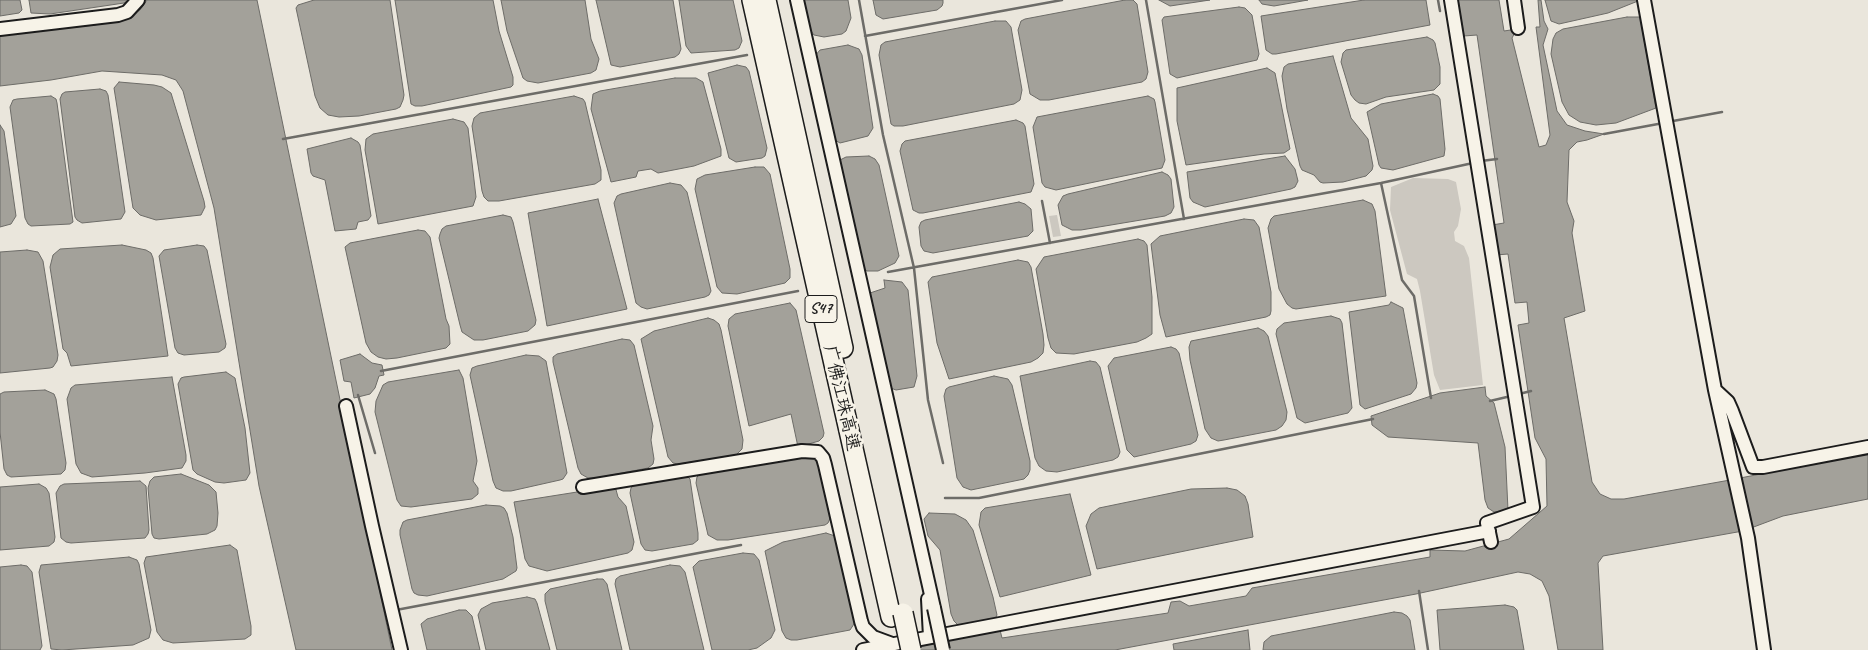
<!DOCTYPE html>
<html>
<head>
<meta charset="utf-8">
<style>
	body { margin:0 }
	canvas { display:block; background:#eae6dc }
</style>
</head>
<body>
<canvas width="1868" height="650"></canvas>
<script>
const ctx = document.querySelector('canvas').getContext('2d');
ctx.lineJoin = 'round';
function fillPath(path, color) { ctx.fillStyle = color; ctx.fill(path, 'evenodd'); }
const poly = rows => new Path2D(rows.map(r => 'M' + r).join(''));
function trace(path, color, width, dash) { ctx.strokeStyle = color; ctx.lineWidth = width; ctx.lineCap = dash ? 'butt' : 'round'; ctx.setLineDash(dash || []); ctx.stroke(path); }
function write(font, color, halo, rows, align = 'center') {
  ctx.font = font + ' Caveat,"LXGW WenKai TC",sans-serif'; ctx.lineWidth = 5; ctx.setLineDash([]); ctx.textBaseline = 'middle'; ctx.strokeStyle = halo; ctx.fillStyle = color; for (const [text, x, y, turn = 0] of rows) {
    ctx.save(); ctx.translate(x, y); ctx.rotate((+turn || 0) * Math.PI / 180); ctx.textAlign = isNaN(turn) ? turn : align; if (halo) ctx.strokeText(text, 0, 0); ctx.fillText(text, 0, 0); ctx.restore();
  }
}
const green = poly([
	[1413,178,1448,179,1456,182,1461,209,1458,226,1454,232,1455,241,1464,246,1469,258,1483,385,1440,390,1434,375,1420,291,1417,279,1407,274,1390,210,1391,187],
	[1057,215,1061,236,1053,237,1049,216]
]);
const water = poly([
	[0,0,20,0,22,10,19,13,0,16,0,0],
	[29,0,129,0,124,3,50,14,31,13,29,0],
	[147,0,257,0,392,650,296,650,259,486,214,208,183,91,176,80,162,75,102,71,51,80,0,86,0,35,95,25,132,15,140,10,147,0],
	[314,0,390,0,404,95,403,100,400,107,396,109,359,116,339,117,328,115,320,108,315,96,296,8,298,5,314,0],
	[395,0,493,0,499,31,513,77,513,85,511,87,422,106,415,106,411,104,395,0],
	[501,0,585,0,591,39,599,59,596,70,591,73,538,83,527,81,523,78,507,31,501,0],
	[596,0,673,0,681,49,679,54,675,57,620,67,611,65,596,0],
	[679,0,733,0,742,41,739,48,735,50,691,53,686,46,679,0],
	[803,0,848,0,851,18,846,31,842,34,824,37,814,35,809,28,803,0],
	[873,0,943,0,943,3,942,6,937,10,883,19,876,15,873,0],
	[1125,0,1133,0,1137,4,1148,72,1146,79,1142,82,1049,100,1040,100,1030,94,1018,30,1021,21,1025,19,1125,0],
	[1159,0,1210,0,1170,6,1159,0],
	[1259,0,1308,0,1274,6,1262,4,1259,0],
	[1364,0,1426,0,1430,25,1276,54,1272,54,1266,50,1261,16,1364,0],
	[1458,0,1499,0,1504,31,1517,29,1512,38,1539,147,1546,145,1550,135,1536,27,1540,27,1538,0,1541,0,1544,21,1548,29,1543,45,1557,111,1567,125,1585,131,1604,134,1587,140,1577,142,1569,150,1567,202,1574,221,1572,233,1585,311,1564,318,1592,482,1600,494,1611,499,1624,499,1730,480,1868,453,1868,499,1783,516,1743,531,1603,556,1598,563,1603,650,1558,650,1549,596,1542,581,1530,574,1518,572,1416,594,1115,650,891,650,1000,630,1002,638,1168,613,1171,602,1180,601,1189,606,1246,596,1252,588,1430,557,1430,550,1465,551,1509,539,1547,506,1546,459,1535,438,1518,325,1529,323,1527,302,1515,303,1508,254,1496,255,1492,225,1504,223,1477,35,1464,36,1458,0],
	[1545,0,1638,0,1638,1,1608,13,1559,24,1551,21,1545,0],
	[1239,7,1245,8,1252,15,1259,54,1257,60,1177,78,1170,74,1162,20,1164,17,1239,7],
	[1627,17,1640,17,1656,108,1616,123,1596,125,1580,122,1569,115,1562,102,1551,54,1553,39,1556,33,1563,29,1627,17],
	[995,21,1006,21,1011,27,1022,90,1020,100,1014,104,903,126,894,126,891,124,879,55,881,45,885,42,995,21],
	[1427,37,1433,40,1435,43,1440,67,1440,84,1434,90,1386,97,1366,104,1359,103,1355,100,1351,95,1341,62,1343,53,1346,50,1427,37],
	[848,45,859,49,862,55,873,128,868,136,840,143,835,140,814,57,820,50,848,45],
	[1333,56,1351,118,1368,139,1373,166,1372,170,1366,176,1343,182,1323,183,1320,182,1314,175,1302,170,1300,166,1287,109,1282,76,1284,67,1288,64,1333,56],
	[737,65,746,67,749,71,767,148,765,156,762,158,736,162,729,158,708,73,737,65],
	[1267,68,1275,73,1290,149,1284,153,1264,154,1186,165,1177,121,1177,88,1267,68],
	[675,78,696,78,703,82,721,149,721,156,694,166,658,173,651,169,638,171,636,177,611,182,591,109,593,94,600,91,675,78],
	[119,82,154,85,162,87,171,93,204,201,205,207,201,215,156,220,140,215,133,208,114,88,119,82],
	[100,89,106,91,108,95,125,212,121,219,82,223,77,220,75,217,60,99,62,94,65,92,100,89],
	[1433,94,1438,96,1440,99,1445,149,1444,156,1393,170,1381,168,1379,165,1367,112,1381,104,1433,94],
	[51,96,56,99,57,103,73,222,70,224,31,226,28,224,25,218,10,107,13,100,17,99,51,96],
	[574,96,583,99,585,102,601,170,601,180,595,184,499,201,488,201,484,197,482,191,472,126,474,118,480,113,574,96],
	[1148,96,1154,99,1155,102,1165,160,1162,168,1056,190,1045,187,1042,183,1033,127,1037,117,1148,96],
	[453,119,464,122,468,128,476,197,473,206,378,224,365,150,366,139,373,134,453,119],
	[1016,120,1023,123,1025,126,1034,184,1031,192,923,213,919,213,913,210,900,151,902,144,905,141,1016,120],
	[0,125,4,131,16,216,11,224,0,227,0,125],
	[351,138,358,142,360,145,371,216,368,220,358,222,356,229,335,231,325,180,313,176,311,173,307,149,351,138],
	[869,156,875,159,879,165,899,256,895,263,878,271,867,271,863,269,838,161,846,157,869,156],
	[1285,156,1295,169,1298,181,1295,187,1291,189,1205,207,1193,202,1190,198,1187,172,1285,156],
	[755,167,764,167,770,174,790,269,790,278,785,283,737,294,722,293,717,287,695,189,697,179,705,175,755,167],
	[1162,172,1168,175,1171,179,1174,207,1171,213,1165,216,1081,230,1072,230,1062,225,1058,205,1063,196,1068,194,1162,172],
	[670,183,681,185,687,192,711,291,709,295,705,297,647,309,641,307,636,303,614,203,617,196,621,194,670,183],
	[598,199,627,309,547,326,528,213,598,199],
	[1363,200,1372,204,1375,211,1386,296,1296,309,1292,308,1287,304,1279,289,1268,228,1271,219,1274,216,1363,200],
	[1019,202,1025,204,1031,209,1033,231,1028,236,933,253,924,251,921,246,919,227,921,222,925,220,1019,202],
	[503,215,511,217,513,222,536,320,535,325,528,331,483,340,474,340,462,332,460,325,439,238,440,234,442,229,446,226,503,215],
	[1244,219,1254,220,1259,227,1271,292,1271,311,1270,315,1266,317,1166,337,1160,315,1151,244,1160,236,1244,219],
	[418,230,425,231,430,237,446,319,449,326,450,344,446,348,397,358,386,359,378,357,371,352,366,343,345,247,350,243,418,230],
	[1138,239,1144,241,1147,245,1152,297,1152,334,1146,338,1137,342,1074,354,1056,353,1051,348,1048,338,1036,269,1044,257,1138,239],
	[122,245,146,250,151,253,153,258,168,356,71,366,67,353,63,349,50,267,53,255,60,249,122,245],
	[197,245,204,246,207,250,226,344,225,348,219,352,184,355,178,353,175,348,159,256,164,250,197,245],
	[27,250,38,252,43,261,58,355,57,361,53,367,50,368,0,373,0,252,27,250],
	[1018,260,1028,262,1031,267,1043,334,1044,345,1043,353,1038,358,1031,362,949,379,937,343,928,282,932,277,1018,260],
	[884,280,902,282,908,290,917,376,914,387,896,390,888,387,867,294,885,288,884,280],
	[1391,302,1403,308,1417,383,1416,388,1411,394,1365,409,1360,405,1349,312,1389,305,1391,302],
	[790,303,796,310,824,433,823,437,819,441,798,447,791,414,749,426,728,326,729,319,735,314,790,303],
	[1331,316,1340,319,1342,323,1352,408,1348,413,1305,423,1297,418,1276,334,1277,329,1284,323,1331,316],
	[708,318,714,320,719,324,721,330,743,440,742,449,736,455,678,464,673,463,668,457,641,339,654,331,708,318],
	[1258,328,1264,331,1268,336,1287,412,1286,420,1282,426,1276,430,1224,440,1218,441,1211,438,1205,429,1190,360,1189,347,1191,341,1258,328],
	[622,339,630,340,634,345,653,426,651,440,654,459,653,464,648,468,596,478,588,478,581,474,578,468,553,362,553,357,557,354,622,339],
	[1171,347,1176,349,1179,353,1198,435,1196,441,1191,444,1134,457,1127,450,1108,366,1114,358,1171,347],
	[360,354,372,363,382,365,384,375,379,376,375,388,370,394,354,398,351,382,344,381,340,360,360,354],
	[526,355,539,356,546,361,567,473,563,479,560,480,511,491,503,491,496,488,493,481,470,375,472,368,477,366,526,355],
	[1090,361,1096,362,1100,367,1120,452,1118,457,1113,460,1057,472,1046,471,1039,466,1035,458,1020,376,1090,361],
	[459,370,463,378,477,461,473,481,478,488,478,494,472,499,411,507,401,506,397,500,375,412,376,401,383,385,388,382,459,370],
	[226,372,235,378,245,428,250,473,246,480,224,483,215,482,197,474,193,470,178,384,181,378,184,377,226,372],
	[994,376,1008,379,1012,385,1030,461,1030,470,1028,475,1024,479,971,490,963,487,957,478,944,396,946,389,949,387,994,376],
	[172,377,186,455,186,461,182,468,145,473,92,477,81,473,76,464,67,399,71,388,75,385,172,377],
	[1485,387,1486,396,1494,403,1505,447,1508,510,1494,512,1488,508,1485,500,1478,443,1388,437,1372,425,1371,416,1440,393,1485,387],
	[45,390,54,394,56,399,66,463,65,470,61,474,11,477,7,475,4,469,0,432,0,394,4,392,45,390],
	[806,455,817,458,831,516,828,523,825,525,728,540,717,540,708,535,696,483,697,477,701,473,806,455],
	[181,474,209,485,216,492,218,513,217,526,215,530,207,534,159,539,154,538,152,534,148,488,150,481,154,477,181,474],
	[685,474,690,479,698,533,698,540,693,544,652,551,645,550,641,544,630,493,631,488,634,483,685,474],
	[140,481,146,486,149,530,148,534,145,538,71,543,66,542,61,538,56,493,60,486,64,484,140,481],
	[39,484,46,488,49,493,55,537,54,542,49,546,0,550,0,487,39,484],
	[615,486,618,497,626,506,634,542,632,550,628,553,547,571,529,566,525,559,514,502,615,486],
	[1227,488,1237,490,1245,496,1248,504,1253,537,1097,569,1086,526,1091,514,1099,508,1191,489,1227,488],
	[1070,494,1091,575,1000,597,979,525,981,512,985,508,1070,494],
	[486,505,500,506,504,508,507,513,513,537,517,568,516,571,503,579,427,596,418,595,414,593,412,589,400,535,400,530,403,522,407,520,486,505],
	[929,513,955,514,966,520,973,530,993,597,997,615,995,619,966,627,958,625,954,621,951,614,940,550,928,536,924,519,929,513],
	[826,533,835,536,855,620,854,624,850,630,797,640,791,640,786,638,782,631,765,551,783,542,826,533],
	[230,545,237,550,251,626,251,635,245,639,173,643,163,640,157,632,144,563,146,557,230,545],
	[743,553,754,554,759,560,775,630,771,638,757,648,748,650,712,650,693,567,699,561,743,553],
	[129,557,137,560,139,564,151,630,149,638,133,645,62,650,51,649,39,572,41,565,129,557],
	[21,565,27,566,32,572,42,646,40,650,0,650,0,567,21,565],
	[670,565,680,566,685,572,704,650,630,650,615,584,616,579,620,576,670,565],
	[597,579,603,579,607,584,622,650,557,650,545,601,545,594,550,589,597,579],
	[527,597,535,599,537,603,550,650,486,650,478,615,481,609,492,603,527,597],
	[1505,605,1514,607,1517,610,1524,650,1440,650,1437,610,1505,605],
	[459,610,466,610,472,616,480,650,427,650,421,624,427,619,459,610],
	[1394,612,1402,613,1407,616,1410,620,1415,650,1263,650,1264,642,1271,636,1394,612],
	[1248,630,1250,650,1174,650,1173,644,1248,630]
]);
const stream = poly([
	[859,0,883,135,914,268,928,400,943,463],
	[1146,0,1184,219],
	[1438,0,1440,11],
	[865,36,1062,0],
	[1673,121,1722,112],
	[1604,134,1658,124],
	[283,139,747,55],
	[1481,161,1497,159],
	[1381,183,1402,280,1414,296,1431,398],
	[1042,201,1050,243],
	[888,272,1381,183,1473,163],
	[381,371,798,291],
	[1519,394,1531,391],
	[358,395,375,453],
	[1490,401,1511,396],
	[945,498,979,498,1373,419],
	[1419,591,1428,650],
	[396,610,741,545]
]);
const minor = poly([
	[797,0,934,608],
	[1451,0,1533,507,1487,523,1491,542],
	[1514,0,1518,28],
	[1644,0,1715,390,1748,538,1764,650],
	[0,29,118,15,127,12,138,0],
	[1715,390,1728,402,1732,411,1753,467,1763,467,1868,447],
	[346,406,372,526,401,650],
	[583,487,802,451,818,452,823,458,825,465,861,621,863,627,873,637,892,644],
	[928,599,930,637],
	[863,650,1489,531]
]);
const highway = poly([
	[752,0,891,617],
	[766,0,843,348]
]);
const minorBridge = poly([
	[934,608,943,650]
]);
const highwayBridge = poly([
	[903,613,911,650]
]);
const shields = [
	[821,309,32]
];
const shieldNames = [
	["S47",821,309]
];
const streetNames = [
	["广佛江珠高速",841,398,77]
];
fillPath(green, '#ccc8c0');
fillPath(water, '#a3a19a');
trace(water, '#6d6c68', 1);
trace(stream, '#6d6c68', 2.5);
trace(minor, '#1c1c1c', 16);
trace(highway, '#1c1c1c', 22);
trace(minor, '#f7f3e8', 12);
trace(highway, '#f7f3e8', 19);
trace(minorBridge, '#1c1c1c', 16, []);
trace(highwayBridge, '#1c1c1c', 22, []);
trace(minorBridge, '#f7f3e8', 12);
trace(highwayBridge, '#f7f3e8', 19);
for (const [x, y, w] of shields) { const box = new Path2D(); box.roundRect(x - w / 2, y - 13.5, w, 27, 4); ctx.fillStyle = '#f7f3e8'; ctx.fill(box); trace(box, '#1c1c1c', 1); }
write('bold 16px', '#1c1c1c', null, shieldNames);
write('18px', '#1c1c1c', '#f7f3e8', streetNames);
</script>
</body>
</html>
